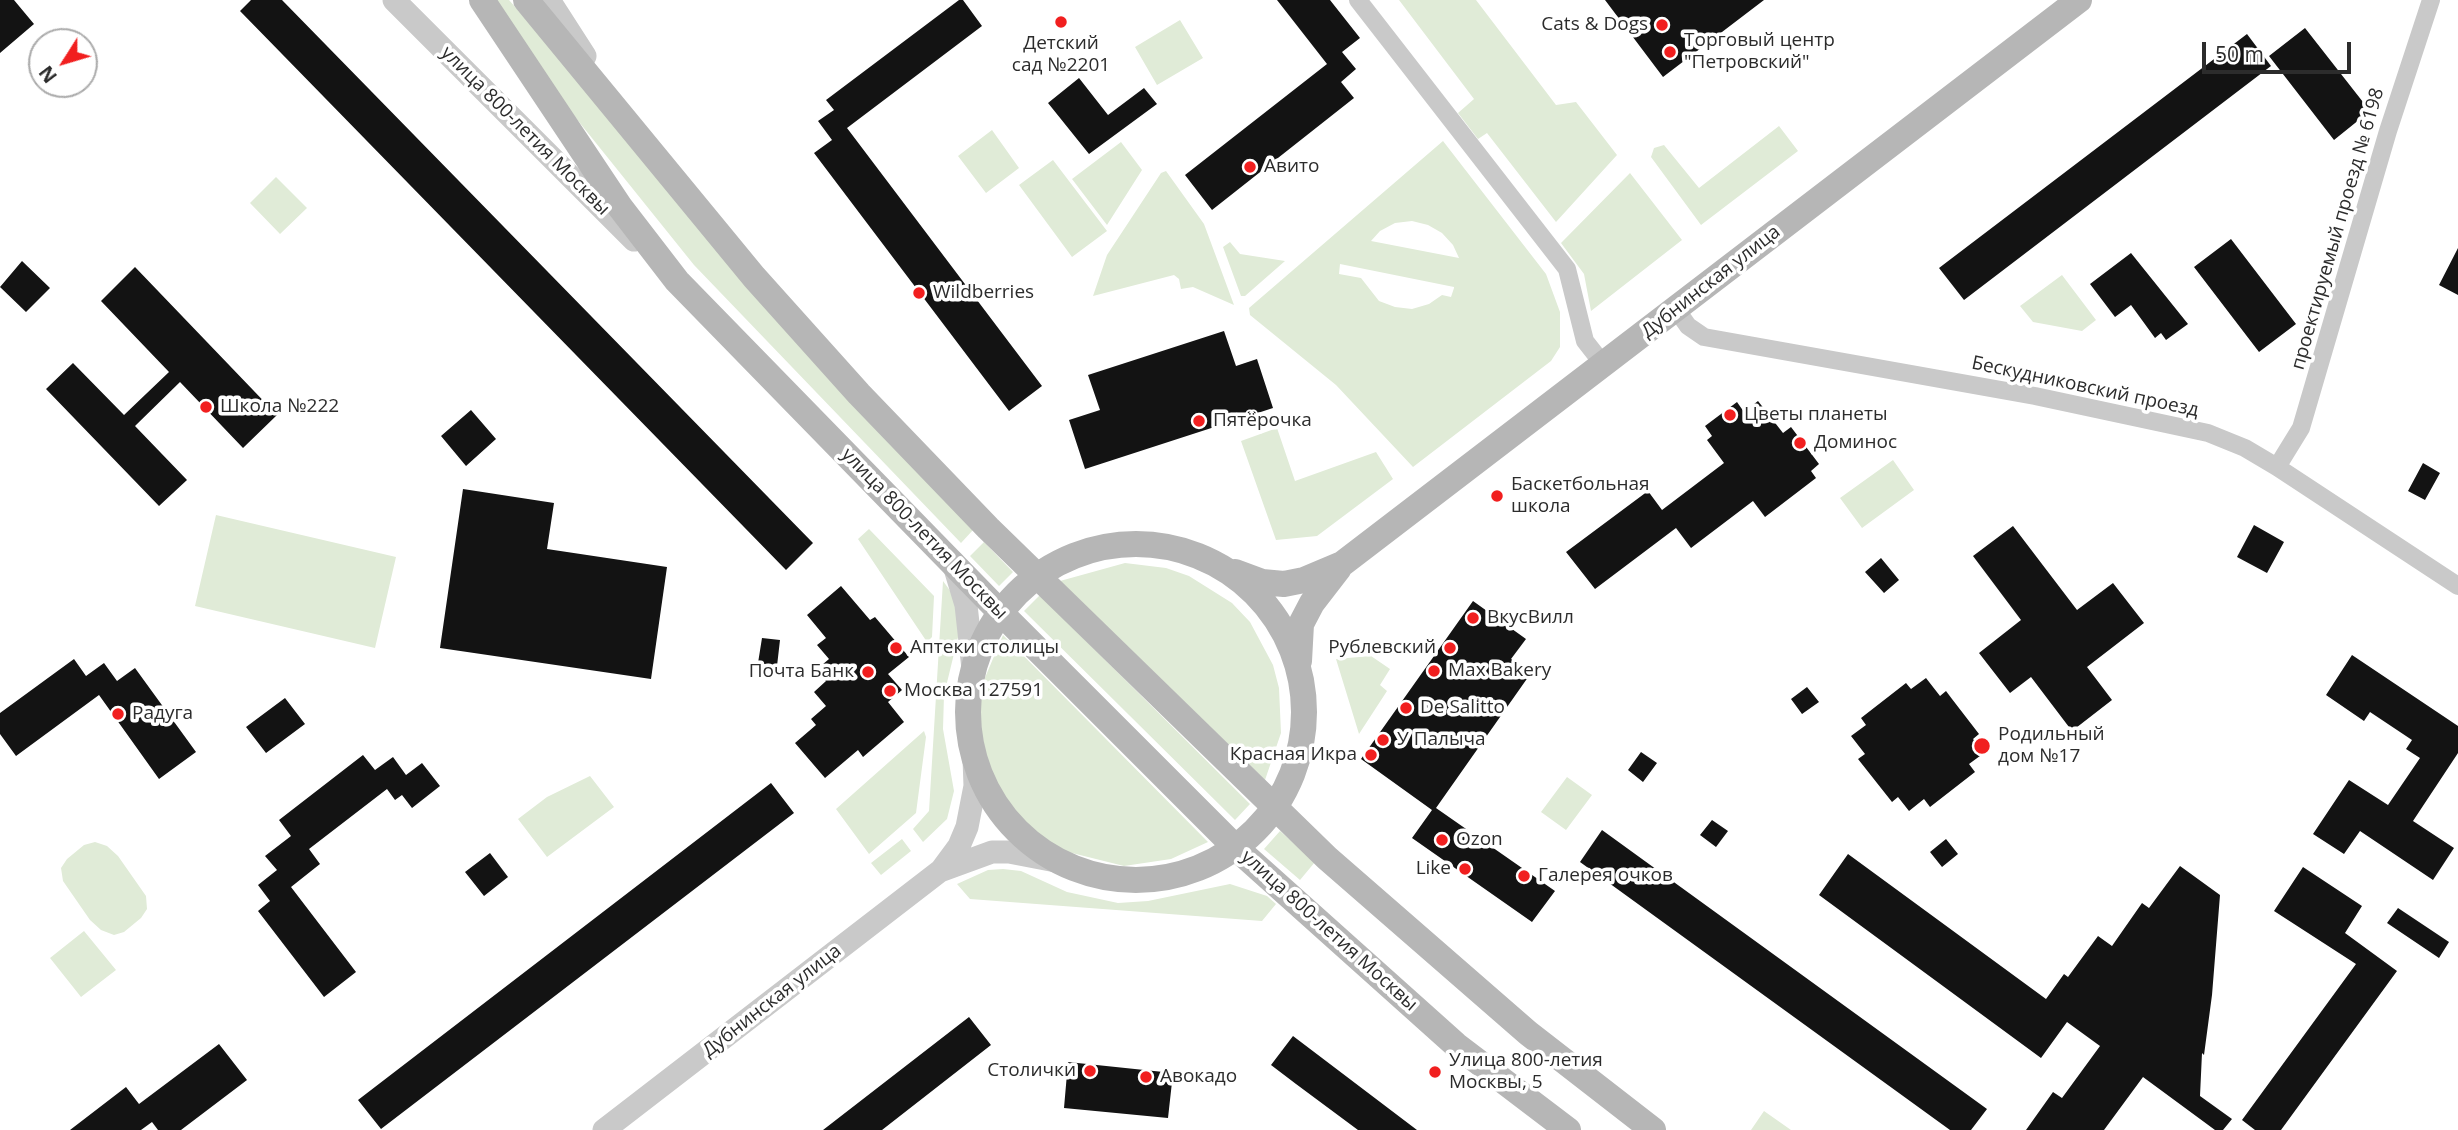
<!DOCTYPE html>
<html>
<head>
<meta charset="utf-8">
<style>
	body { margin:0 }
	#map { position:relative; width:2458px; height:1130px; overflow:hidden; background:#fff; font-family:"Open Sans",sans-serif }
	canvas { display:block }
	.north { position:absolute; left:28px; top:28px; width:70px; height:70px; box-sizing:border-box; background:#fff; border:2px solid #ababab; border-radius:50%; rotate:233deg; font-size:19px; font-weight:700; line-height:28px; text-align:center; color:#2c2c2c }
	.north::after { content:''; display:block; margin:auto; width:24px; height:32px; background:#f11f1f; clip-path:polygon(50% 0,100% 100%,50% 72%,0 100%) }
	.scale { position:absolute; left:2202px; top:42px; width:149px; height:32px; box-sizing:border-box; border:4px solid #2c2c2c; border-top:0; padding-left:9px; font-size:21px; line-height:24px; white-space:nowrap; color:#2c2c2c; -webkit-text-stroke:5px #fff; paint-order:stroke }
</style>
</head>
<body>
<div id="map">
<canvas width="2458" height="1130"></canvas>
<div class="north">N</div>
<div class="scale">50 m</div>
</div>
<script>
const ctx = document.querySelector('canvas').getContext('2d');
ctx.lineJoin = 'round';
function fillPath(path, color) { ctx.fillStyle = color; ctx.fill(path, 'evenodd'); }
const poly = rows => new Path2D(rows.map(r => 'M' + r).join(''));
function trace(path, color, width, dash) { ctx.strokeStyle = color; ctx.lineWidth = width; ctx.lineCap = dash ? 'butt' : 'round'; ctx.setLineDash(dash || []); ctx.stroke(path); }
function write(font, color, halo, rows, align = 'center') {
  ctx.font = font + ' "Open Sans",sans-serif'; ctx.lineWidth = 7; ctx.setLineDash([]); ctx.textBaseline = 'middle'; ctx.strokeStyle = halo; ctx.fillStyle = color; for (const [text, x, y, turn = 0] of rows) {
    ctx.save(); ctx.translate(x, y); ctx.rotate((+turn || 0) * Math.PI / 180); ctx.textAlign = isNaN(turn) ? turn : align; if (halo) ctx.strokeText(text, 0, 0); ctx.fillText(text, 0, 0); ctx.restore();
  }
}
const green = poly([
	[496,0,509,0,973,530,961,543,694,265,563,102],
	[1399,0,1476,0,1556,105,1576,102,1617,155,1556,222,1487,133,1478,139,1458,113,1474,99],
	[1180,20,1203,58,1157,85,1135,47],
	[1779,126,1798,151,1701,225,1651,157,1654,148,1664,145,1699,188],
	[992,130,1019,168,986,193,958,156],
	[1443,141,1546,274,1560,312,1560,347,1551,361,1413,467,1336,385,1250,315,1249,308],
	[1412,221,1428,225,1442,233,1453,245,1459,258,1371,241,1380,231,1395,223],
	[1340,264,1454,287,1454,288,1451,297,1442,295,1429,304,1412,309,1395,307,1379,301,1361,278,1339,274],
	[1121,142,1142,170,1107,225,1072,179],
	[1053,160,1107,231,1072,257,1019,185],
	[1166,171,1204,224,1234,305,1193,287,1181,289,1179,279,1174,275,1093,296,1107,255,1161,173],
	[1630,173,1682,240,1591,311,1584,274,1561,243],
	[276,177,307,208,280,234,250,203],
	[1230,242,1240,254,1285,261,1245,296,1241,296,1223,247],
	[2062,275,2096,320,2082,331,2033,322,2020,306],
	[1277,428,1295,481,1376,452,1393,479,1317,536,1276,540,1241,441],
	[1893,460,1914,490,1862,528,1840,498],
	[216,515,396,557,375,648,195,606],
	[869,529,934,596,932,637,927,642,858,539],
	[984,542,1013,572,999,586,970,556],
	[1125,563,1166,568,1189,576,1232,603,1250,622,1273,665,1279,688,1281,733,1265,780,1060,581],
	[943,581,954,596,959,633,944,695,943,729,954,791,947,819,923,842,913,829,929,811],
	[1040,595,1250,804,1235,820,1024,611],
	[1003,635,1208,842,1171,859,1124,866,1064,851,1042,839,1022,820,996,787,981,736,980,707,984,680],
	[1371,656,1390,669,1380,685,1387,691,1359,734,1336,659],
	[924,731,926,737,916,813,869,854,836,809],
	[590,776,614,807,547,857,518,819,547,797],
	[1567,777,1592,795,1566,830,1541,812],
	[1280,831,1315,862,1300,880,1264,849],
	[902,839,911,851,881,875,871,863],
	[95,842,107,846,118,856,146,896,147,909,141,918,124,932,114,935,101,930,90,920,63,881,61,868,67,859,84,845],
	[1003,869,1021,871,1067,892,1118,903,1148,901,1230,884,1267,896,1276,904,1262,921,970,899,957,884,988,870],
	[84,931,116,970,81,997,50,958],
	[1764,1111,1791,1130,1751,1130]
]);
const building = poly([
	[0,0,14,0,34,24,0,53],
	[251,0,282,0,813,543,786,570,240,11],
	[959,0,963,0,982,26,847,128,1042,386,1009,411,814,153,832,140,818,121,834,110,826,100],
	[1277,0,1330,0,1360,38,1342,52,1356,69,1341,82,1354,98,1212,210,1185,175,1327,64],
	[1605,0,1764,0,1663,77],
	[2305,28,2370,111,2334,140,2269,56],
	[2247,34,2271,66,1964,300,1939,268],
	[1079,78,1108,115,1144,88,1157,104,1089,154,1048,103],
	[2231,239,2296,324,2259,352,2194,267],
	[2458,248,2458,295,2439,285],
	[2131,253,2188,324,2166,340,2161,333,2155,338,2131,305,2115,317,2090,284],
	[22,261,50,288,26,312,0,287],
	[135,267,277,415,243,448,180,382,135,426,187,480,159,506,46,389,73,363,124,415,169,372,101,301],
	[1224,331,1236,366,1257,359,1273,408,1085,469,1069,420,1100,410,1088,375],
	[1758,401,1783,433,1791,427,1819,464,1811,471,1816,478,1765,517,1753,501,1691,548,1676,528,1595,589,1566,552,1648,491,1662,510,1724,463,1707,440,1712,436,1705,426,1737,402,1744,412],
	[471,410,496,439,466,466,441,436],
	[2423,463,2440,473,2425,500,2408,491],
	[463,489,554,503,547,549,667,567,651,679,440,648],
	[2254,525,2284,542,2267,573,2237,557],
	[2013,526,2077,610,2113,583,2144,623,2087,667,2112,700,2072,731,2031,677,2010,693,1979,653,2021,620,1973,556],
	[1881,558,1899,580,1884,593,1865,572],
	[841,586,870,620,875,617,909,657,888,674,902,690,888,702,904,722,863,757,858,750,825,778,795,743,816,725,811,719,826,706,814,692,826,681,816,670,829,659,817,645,826,638,807,615],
	[1473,601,1526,639,1511,659,1531,673,1436,808,1555,891,1532,922,1412,838,1432,810,1361,759],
	[762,638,780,640,777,666,758,663],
	[2352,655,2458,726,2458,753,2413,821,2454,848,2433,880,2360,831,2344,854,2313,834,2349,780,2388,805,2420,758,2406,749,2412,740,2370,712,2364,721,2326,695],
	[74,659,86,676,104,663,117,681,135,668,196,752,159,779,99,695,16,756,0,734,0,713],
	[1926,678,1940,696,1946,691,1952,699,1979,734,1973,739,1984,753,1969,764,1975,772,1930,807,1924,799,1909,811,1898,797,1892,802,1858,759,1865,754,1851,736,1866,725,1861,718,1906,683,1911,689],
	[1807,687,1819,702,1802,714,1791,699],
	[285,698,305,724,266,753,246,727],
	[1641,752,1657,763,1643,782,1628,770],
	[363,755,375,770,393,757,406,775,422,763,440,786,412,808,402,795,395,800,387,789,309,849,320,864,291,887,356,972,324,997,258,911,270,901,258,885,277,870,265,856,291,836,279,820],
	[771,783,794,813,381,1129,358,1100],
	[1712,820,1728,831,1716,847,1700,835],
	[1602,830,1987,1109,1971,1130,1950,1130,1580,862],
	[1946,839,1958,854,1942,867,1930,852],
	[490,853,508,877,484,896,465,872],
	[1848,854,2046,999,2064,974,2068,977,2098,936,2112,946,2142,903,2149,908,2180,866,2220,895,2212,995,2204,1055,2202,1053,2200,1096,2232,1119,2223,1130,2215,1130,2143,1077,2104,1130,2026,1130,2053,1092,2062,1098,2100,1046,2067,1022,2041,1058,1819,895],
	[2303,867,2362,906,2345,933,2397,971,2281,1130,2255,1130,2242,1120,2356,964,2274,911],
	[2398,908,2449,942,2439,958,2387,923],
	[969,1017,991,1045,882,1130,823,1130],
	[1293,1036,1417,1130,1358,1130,1296,1084,1271,1065],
	[219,1044,247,1080,181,1130,158,1130,152,1122,141,1130,70,1130,126,1087,139,1104],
	[1068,1062,1173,1073,1168,1118,1064,1108]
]);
const minor = poly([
	[1358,0,1567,269,1585,341,1603,364],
	[1676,309,1688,326,1704,337,2035,396,2208,433,2245,448,2277,467,2458,586],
	[2277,467,2301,428,2388,131,2431,0]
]);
const tertiary = poly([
	[394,0,634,240],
	[549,0,585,56],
	[953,562,966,605,973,669],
	[942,869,959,846,967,827,975,786,974,759],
	[604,1130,940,871,992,852,1009,852,1061,862]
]);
const secondary = poly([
	[482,0,620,207,677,281,1000,612,1236,848,1456,1045,1568,1130],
	[526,0,754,277,859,394,988,528,1327,858,1528,1033,1653,1130],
	'968 712a168 168 0 1 1 336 0a168 168 0 1 1-336 0Z',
	[1235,572,1262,582,1284,584,1304,580,1342,564,2079,0],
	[1299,661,1301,624,1312,603,1339,568]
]);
const markers = [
	[1061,22,7,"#f11f1f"],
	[1662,25,7,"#f11f1f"],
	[1670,52,7,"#f11f1f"],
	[1250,167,7,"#f11f1f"],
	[919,293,7,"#f11f1f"],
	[206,407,7,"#f11f1f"],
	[1730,415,7,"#f11f1f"],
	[1199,421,7,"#f11f1f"],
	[1800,443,7,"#f11f1f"],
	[1497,496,7,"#f11f1f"],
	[1473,618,7,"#f11f1f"],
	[896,648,7,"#f11f1f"],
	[1450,648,7,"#f11f1f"],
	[1434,671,7,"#f11f1f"],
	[868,672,7,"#f11f1f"],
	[890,691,7,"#f11f1f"],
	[1406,708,7,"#f11f1f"],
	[118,714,7,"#f11f1f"],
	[1383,740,7,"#f11f1f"],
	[1982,746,9,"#f11f1f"],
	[1371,755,7,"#f11f1f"],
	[1442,840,7,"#f11f1f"],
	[1465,869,7,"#f11f1f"],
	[1524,876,7,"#f11f1f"],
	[1090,1071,7,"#f11f1f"],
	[1435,1072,7,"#f11f1f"],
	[1146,1077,7,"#f11f1f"]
];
const poiNames = [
	["Cats & Dogs",1648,25,"right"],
	["Торговый центр",1684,41],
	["\"Петровский\"",1684,63],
	["Детский",1061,44,"center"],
	["сад №2201",1061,66,"center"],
	["Авито",1264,167],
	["Wildberries",933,293],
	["Школа №222",220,407],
	["Цветы планеты",1744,415],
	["Пятёрочка",1213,421],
	["Доминос",1814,443],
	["Баскетбольная",1511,485],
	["школа",1511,507],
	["ВкусВилл",1487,618],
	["Аптеки столицы",910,648],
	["Рублевский",1436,648,"right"],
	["Max Bakery",1448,671],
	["Почта Банк",854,672,"right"],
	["Москва 127591",904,691],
	["De Salitto",1420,708],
	["Радуга",132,714],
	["Родильный",1998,735],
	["дом №17",1998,757],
	["У Палыча",1397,740],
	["Красная Икра",1357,755,"right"],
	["Ozon",1456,840],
	["Like",1451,869,"right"],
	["Галерея очков",1538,876],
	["Улица 800-летия",1449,1061],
	["Москвы, 5",1449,1083],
	["Столички",1076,1071,"right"],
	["Авокадо",1160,1077]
];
const streetNames = [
	["улица 800-летия Москвы",525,131,45],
	["проектируемый проезд № 6198",2338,229,-74],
	["Дубнинская улица",1711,282,-38],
	["Бескудниковский проезд",2085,387,12],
	["улица 800-летия Москвы",924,534,46],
	["улица 800-летия Москвы",1329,931,42],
	["Дубнинская улица",772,1001,-38]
];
fillPath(green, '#e0ebd7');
fillPath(building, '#131313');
trace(minor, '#c9c9c9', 18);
trace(tertiary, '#c9c9c9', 23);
trace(secondary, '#b6b6b6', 26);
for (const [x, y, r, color] of markers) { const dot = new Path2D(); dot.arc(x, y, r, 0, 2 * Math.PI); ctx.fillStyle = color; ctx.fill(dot); trace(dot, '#fff', 2.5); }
write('19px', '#2c2c2c', '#fff', poiNames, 'left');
write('19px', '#2c2c2c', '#fff', streetNames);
</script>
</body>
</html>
